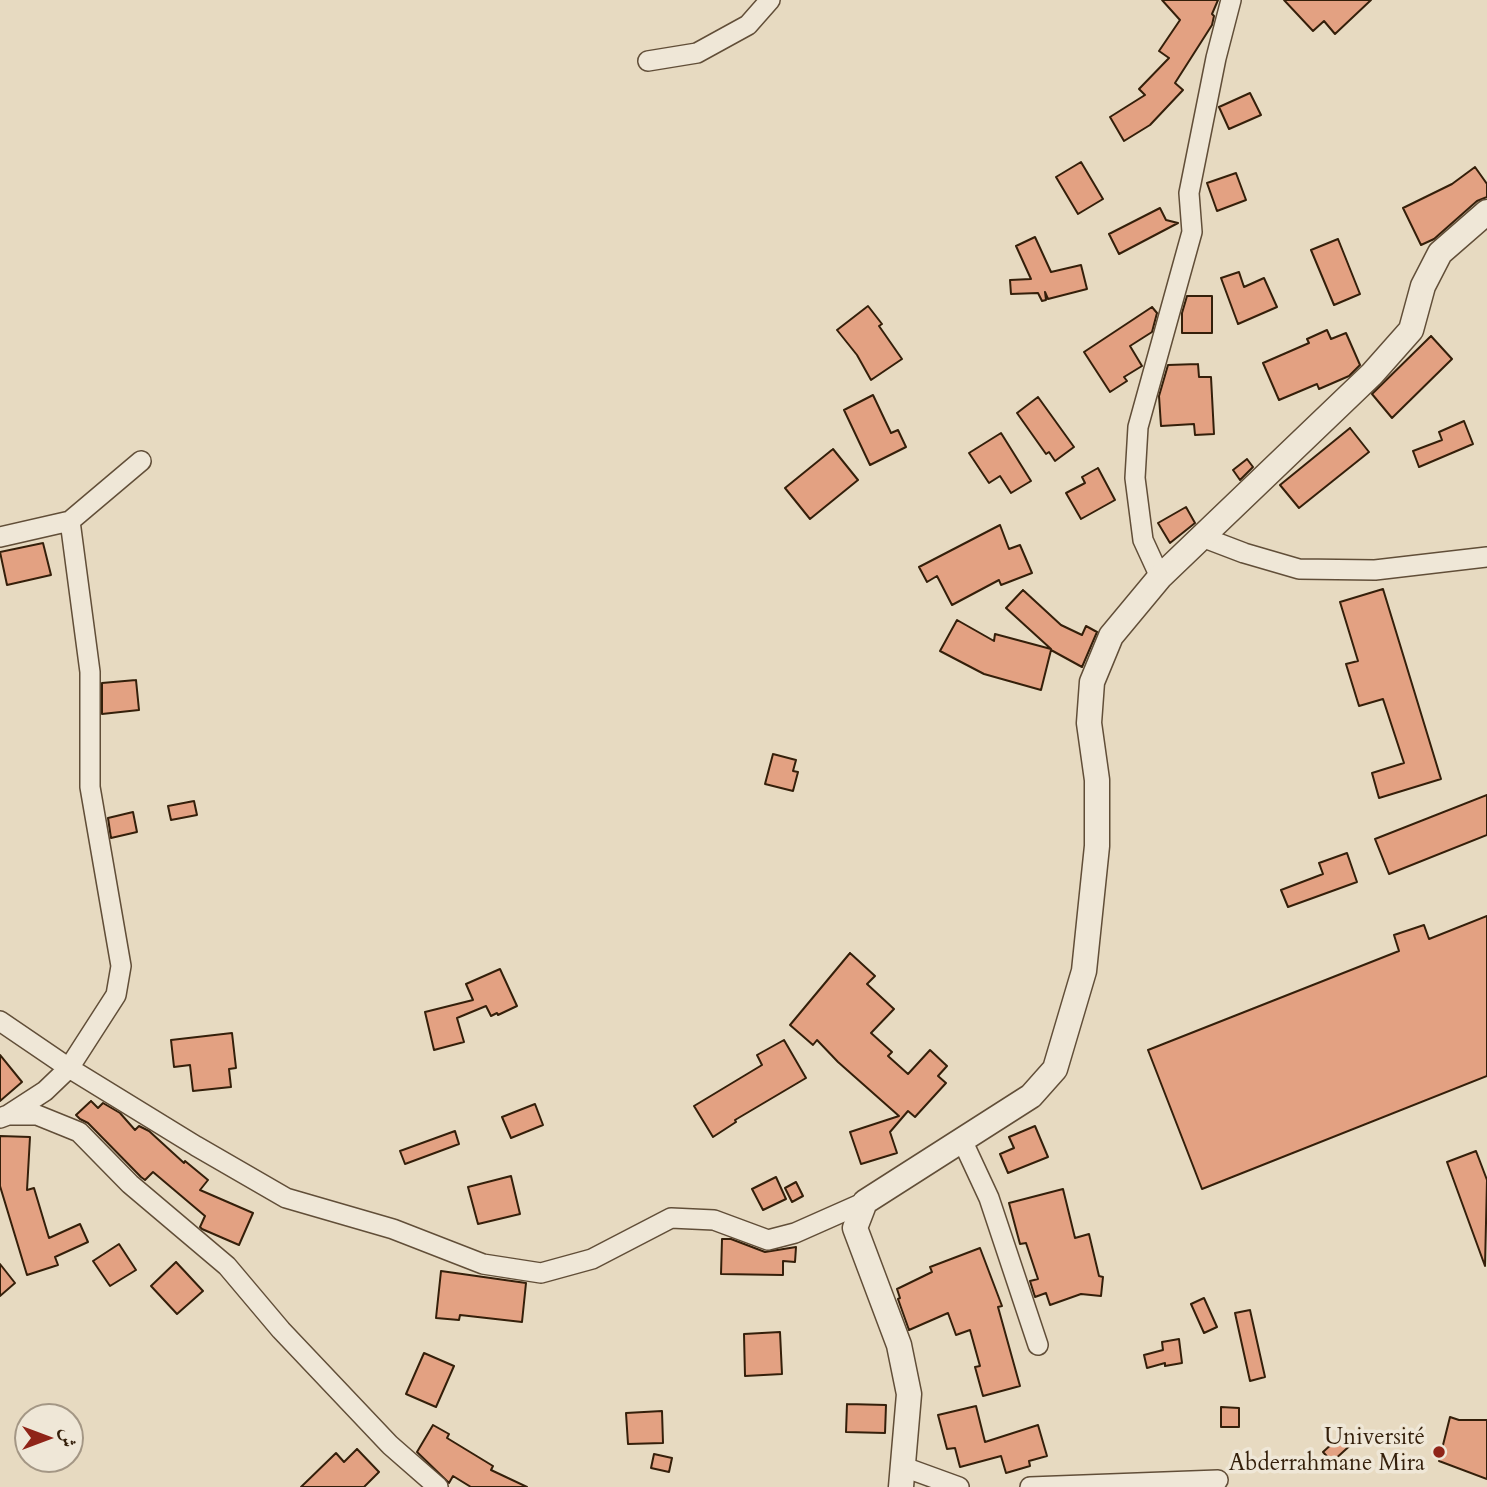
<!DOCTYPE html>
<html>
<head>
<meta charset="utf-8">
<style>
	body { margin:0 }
	#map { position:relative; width:1487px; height:1487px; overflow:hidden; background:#e7dac1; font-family:Cardo,Amiri,serif }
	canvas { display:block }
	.north { position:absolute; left:14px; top:1403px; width:70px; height:70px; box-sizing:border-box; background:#efe7d7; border:2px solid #a49785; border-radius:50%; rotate:90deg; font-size:19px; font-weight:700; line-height:28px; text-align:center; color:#341f0a }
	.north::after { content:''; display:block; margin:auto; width:24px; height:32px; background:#8f2418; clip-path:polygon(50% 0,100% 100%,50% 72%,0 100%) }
</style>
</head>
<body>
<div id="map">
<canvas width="1487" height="1487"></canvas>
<div class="north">ش</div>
</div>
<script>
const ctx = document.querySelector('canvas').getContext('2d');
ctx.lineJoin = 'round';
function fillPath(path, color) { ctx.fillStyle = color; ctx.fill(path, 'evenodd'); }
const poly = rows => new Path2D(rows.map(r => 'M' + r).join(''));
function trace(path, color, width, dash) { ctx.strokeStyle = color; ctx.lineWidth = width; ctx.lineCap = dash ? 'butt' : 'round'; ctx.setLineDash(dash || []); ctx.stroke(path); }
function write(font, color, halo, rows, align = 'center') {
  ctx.font = font + ' Cardo,serif'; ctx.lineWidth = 7; ctx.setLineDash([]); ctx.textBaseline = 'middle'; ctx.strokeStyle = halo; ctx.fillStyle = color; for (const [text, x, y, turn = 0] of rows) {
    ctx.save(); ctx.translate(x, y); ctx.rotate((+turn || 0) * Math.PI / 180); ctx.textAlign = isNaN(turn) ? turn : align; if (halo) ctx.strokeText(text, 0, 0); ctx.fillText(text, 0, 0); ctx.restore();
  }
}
const building = poly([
	[1162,0,1218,0,1212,14,1214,16,1212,25,1175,83,1183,90,1150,125,1124,141,1110,117,1145,95,1139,89,1169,58,1159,51,1180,20,1162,0],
	[1284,0,1371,0,1335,34,1324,21,1313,31,1284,0],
	[1250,93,1261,115,1229,129,1219,107,1250,93],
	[1081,162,1103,199,1078,214,1056,177,1081,162],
	[1475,167,1487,184,1487,197,1477,201,1434,239,1421,245,1403,208,1452,184,1475,167],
	[1236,173,1246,200,1217,211,1207,183,1236,173],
	[1160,208,1166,220,1178,223,1119,254,1109,234,1160,208],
	[1035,237,1051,272,1081,265,1087,289,1048,299,1045,292,1046,300,1042,301,1038,293,1011,294,1010,280,1031,279,1016,246,1035,237],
	[1338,239,1360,294,1334,305,1311,250,1338,239],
	[1239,272,1244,287,1264,278,1277,307,1238,324,1221,278,1239,272],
	[1187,296,1212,296,1212,333,1182,333,1182,313,1187,296],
	[868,306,882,324,879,326,902,359,871,380,857,355,837,330,868,306],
	[1152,307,1157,313,1152,332,1130,346,1142,366,1124,377,1127,381,1110,392,1084,352,1152,307],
	[1327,330,1331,339,1346,333,1360,365,1349,376,1319,389,1317,384,1279,400,1263,363,1309,343,1307,339,1327,330],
	[1431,336,1452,359,1392,418,1372,394,1431,336],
	[1198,364,1199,377,1211,377,1214,434,1195,435,1194,424,1161,426,1159,396,1168,365,1198,364],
	[873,395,891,433,898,430,906,447,870,465,844,410,873,395],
	[1038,397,1074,447,1055,461,1049,452,1046,454,1017,413,1038,397],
	[1464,421,1473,444,1419,467,1413,451,1442,440,1439,432,1464,421],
	[1350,428,1369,452,1299,508,1280,485,1350,428],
	[1001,433,1031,481,1011,493,1000,476,989,483,969,453,1001,433],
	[833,449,858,480,810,519,785,488,833,449],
	[1247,459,1253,467,1240,480,1233,470,1247,459],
	[1098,468,1115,500,1081,519,1066,493,1085,483,1082,477,1098,468],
	[1186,507,1195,523,1170,543,1158,523,1186,507],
	[1000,525,1009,549,1020,545,1032,573,1001,585,999,580,952,605,937,576,927,582,919,567,1000,525],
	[43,543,51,575,7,585,0,552,43,543],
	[1383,589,1441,779,1379,798,1372,773,1404,763,1383,699,1359,706,1346,664,1358,661,1340,602,1383,589],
	[1023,590,1061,625,1082,635,1086,626,1097,632,1082,667,1051,650,1041,690,984,674,940,651,957,620,994,641,995,634,1051,649,1006,608,1023,590],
	[136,680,139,710,102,714,102,683,136,680],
	[773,754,796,760,793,771,798,772,793,791,765,784,773,754],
	[1487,795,1487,835,1389,874,1375,839,1487,795],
	[194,801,197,815,171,820,168,806,194,801],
	[133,812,137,832,111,838,108,818,133,812],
	[1347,853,1357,882,1288,907,1281,890,1323,874,1319,863,1347,853],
	[1487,916,1487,1076,1202,1189,1148,1050,1399,951,1394,935,1424,925,1429,939,1487,916],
	[850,953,875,976,867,984,894,1009,871,1033,892,1052,888,1056,908,1074,930,1050,947,1066,938,1076,946,1083,915,1117,908,1111,890,1132,897,1153,861,1164,850,1132,899,1116,838,1062,817,1040,813,1045,790,1025,850,953],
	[500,969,517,1006,498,1015,497,1013,491,1016,486,1006,457,1018,464,1042,434,1050,425,1012,473,1000,466,984,500,969],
	[232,1033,236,1068,229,1069,231,1087,193,1091,190,1065,174,1067,171,1040,232,1033],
	[784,1040,806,1078,735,1120,736,1122,713,1137,694,1106,762,1065,757,1055,784,1040],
	[0,1055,22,1082,0,1101,0,1055],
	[91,1101,98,1108,103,1103,120,1113,135,1130,139,1126,149,1131,184,1163,185,1161,208,1180,200,1190,253,1213,239,1245,202,1229,200,1227,205,1216,153,1172,145,1180,141,1177,88,1123,80,1119,76,1115,91,1101],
	[535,1104,543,1125,511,1138,502,1117,535,1104],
	[1035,1126,1048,1157,1008,1173,1000,1154,1014,1148,1009,1137,1035,1126],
	[455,1131,459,1144,405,1164,400,1151,455,1131],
	[0,1136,30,1137,27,1190,34,1188,49,1238,80,1224,88,1242,55,1257,58,1265,27,1275,0,1186,0,1136],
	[1476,1151,1487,1180,1485,1266,1447,1162,1476,1151],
	[511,1176,520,1214,478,1224,468,1187,511,1176],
	[776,1177,786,1199,763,1210,752,1189,776,1177],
	[796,1182,803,1196,792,1202,785,1188,796,1182],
	[1063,1189,1075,1238,1089,1234,1099,1276,1103,1277,1101,1296,1081,1294,1050,1305,1046,1293,1035,1297,1030,1281,1038,1279,1026,1243,1020,1244,1009,1203,1063,1189],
	[722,1239,731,1239,765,1252,796,1247,795,1262,783,1261,783,1275,721,1274,722,1239],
	[119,1244,136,1270,110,1286,93,1261,119,1244],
	[980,1248,1002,1306,998,1307,1020,1386,983,1396,975,1367,980,1366,970,1330,956,1335,948,1313,909,1330,898,1299,900,1298,897,1289,932,1272,930,1267,980,1248],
	[176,1262,203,1291,177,1314,151,1286,176,1262],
	[0,1264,15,1283,0,1296,0,1264],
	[441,1271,526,1283,522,1322,460,1315,459,1320,436,1318,441,1271],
	[1204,1298,1217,1327,1204,1333,1191,1304,1204,1298],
	[1250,1310,1265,1377,1250,1381,1235,1313,1250,1310],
	[780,1332,782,1374,745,1376,744,1334,780,1332],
	[1179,1339,1182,1363,1165,1366,1165,1363,1147,1368,1144,1355,1163,1350,1162,1342,1179,1339],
	[424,1353,454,1366,436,1407,406,1394,424,1353],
	[847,1404,886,1405,885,1433,846,1432,847,1404],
	[976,1406,985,1442,1038,1425,1047,1456,1029,1461,1030,1466,1006,1473,1001,1456,960,1467,955,1448,947,1449,938,1415,976,1406],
	[1221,1407,1239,1408,1239,1427,1221,1427,1221,1407],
	[662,1411,663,1443,628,1444,626,1413,662,1411],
	[1450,1417,1459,1420,1487,1420,1487,1479,1439,1461,1450,1417],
	[433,1425,449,1434,447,1438,493,1466,491,1470,527,1487,471,1487,453,1476,449,1483,417,1452,433,1425],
	[1346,1431,1355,1441,1332,1462,1323,1452,1346,1431],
	[357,1449,379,1472,364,1487,301,1487,336,1453,344,1462,357,1449],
	[654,1454,672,1458,669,1472,651,1468,654,1454]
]);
const minor = poly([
	[648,61,697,53,748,25,770,0],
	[0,537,70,521,141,461],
	[1202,537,1244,553,1299,569,1375,570,1487,557],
	[1160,577,1143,540,1135,478,1138,427,1192,232,1189,193,1216,58,1231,0],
	[0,1021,69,1068,196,1146,286,1198,393,1229,483,1264,541,1273,592,1259,671,1218,714,1220,768,1240,795,1233,865,1202],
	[8,1115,37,1115,79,1132,130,1184,227,1266,281,1330,390,1445,438,1487],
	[0,1118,8,1115,45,1091,69,1068,116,995,121,966,90,787,90,672,70,521],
	[962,1140,989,1198,1038,1345],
	[904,1467,959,1487],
	[1030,1487,1218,1480]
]);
const tertiary = poly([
	[901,1487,909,1394,899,1345,855,1228,865,1202,1031,1096,1055,1069,1084,971,1097,846,1097,780,1089,723,1092,682,1111,636,1160,577,1372,374,1411,330,1423,286,1440,253,1487,212]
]);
const markers = [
	[1439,1452,7,"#8f2418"]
];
const poiNames = [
	["Université",1425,1439],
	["Abderrahmane Mira",1425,1465]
];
fillPath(building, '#e3a182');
trace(building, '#341f0a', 2);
trace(minor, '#614e38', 22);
trace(tertiary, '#614e38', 27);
trace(minor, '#efe7d7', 19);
trace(tertiary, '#efe7d7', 24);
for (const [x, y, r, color] of markers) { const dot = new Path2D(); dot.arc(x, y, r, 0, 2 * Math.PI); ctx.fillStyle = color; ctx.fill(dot); trace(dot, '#efe7d7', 2.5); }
write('23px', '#341f0a', '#efe7d7', poiNames, 'right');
</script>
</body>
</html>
